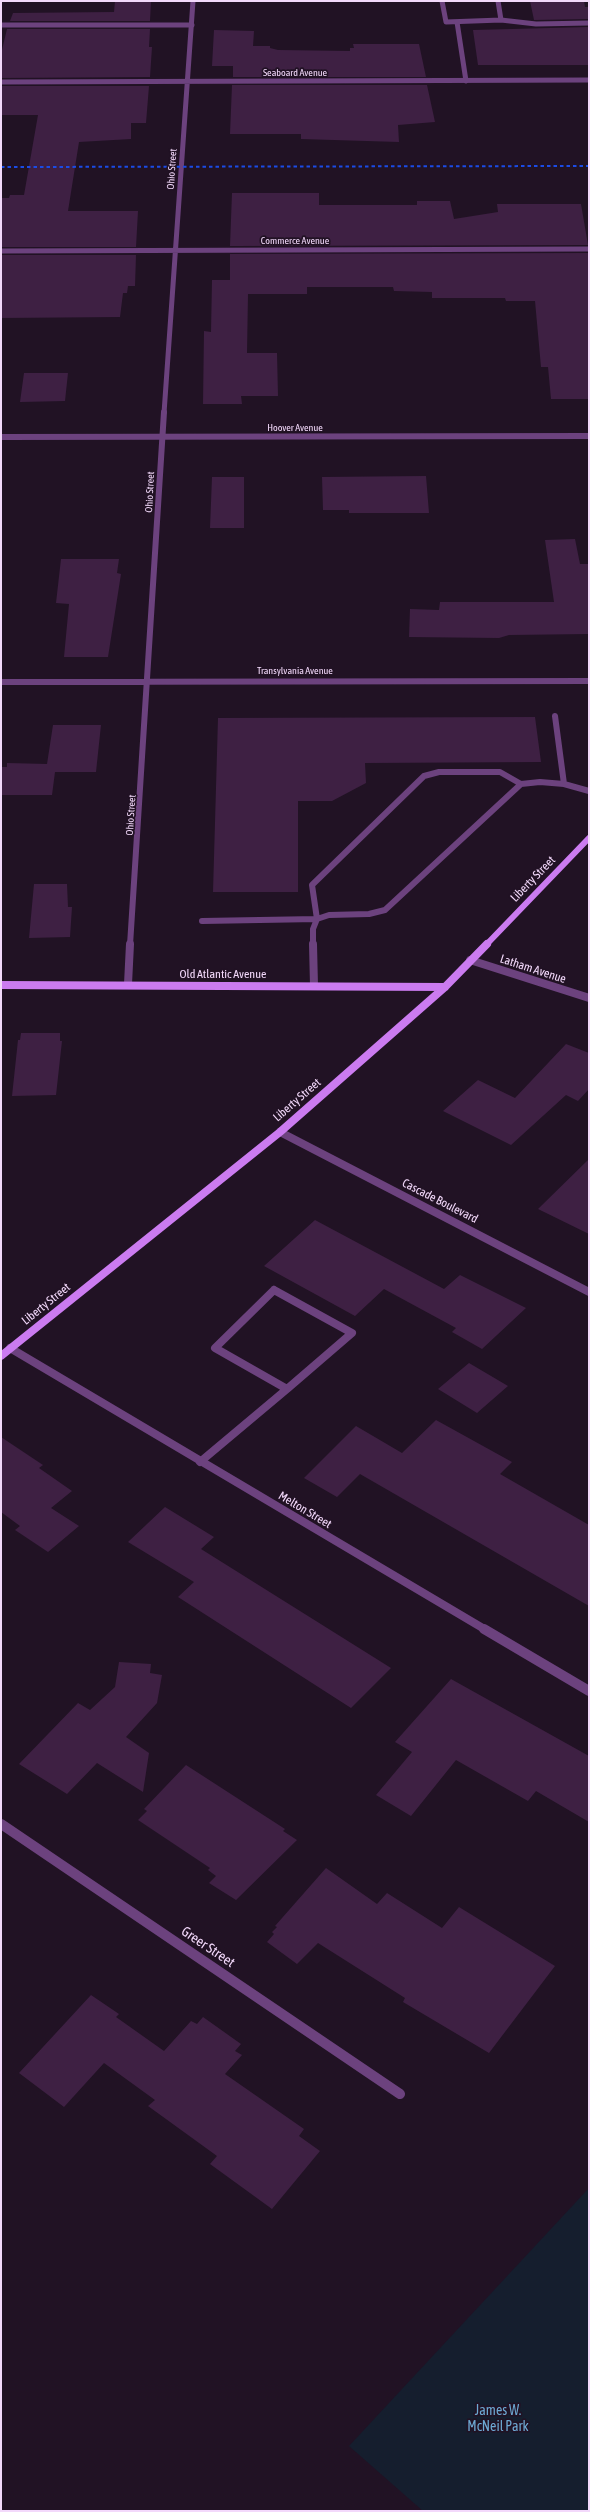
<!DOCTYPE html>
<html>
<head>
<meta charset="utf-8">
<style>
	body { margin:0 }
	#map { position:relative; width:590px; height:2512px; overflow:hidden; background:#211224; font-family:"Asap Condensed",sans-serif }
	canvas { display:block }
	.frame { position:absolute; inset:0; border:2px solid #f3d9fb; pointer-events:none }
</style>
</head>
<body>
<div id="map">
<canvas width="590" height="2512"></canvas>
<div class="frame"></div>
</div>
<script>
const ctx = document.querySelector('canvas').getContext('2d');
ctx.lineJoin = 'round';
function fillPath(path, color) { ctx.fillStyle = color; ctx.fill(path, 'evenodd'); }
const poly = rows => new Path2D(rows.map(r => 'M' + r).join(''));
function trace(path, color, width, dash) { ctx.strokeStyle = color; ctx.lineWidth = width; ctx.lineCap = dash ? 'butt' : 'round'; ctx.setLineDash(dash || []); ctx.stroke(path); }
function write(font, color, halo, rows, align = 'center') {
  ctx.font = font + ' "Asap Condensed",sans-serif'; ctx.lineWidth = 3.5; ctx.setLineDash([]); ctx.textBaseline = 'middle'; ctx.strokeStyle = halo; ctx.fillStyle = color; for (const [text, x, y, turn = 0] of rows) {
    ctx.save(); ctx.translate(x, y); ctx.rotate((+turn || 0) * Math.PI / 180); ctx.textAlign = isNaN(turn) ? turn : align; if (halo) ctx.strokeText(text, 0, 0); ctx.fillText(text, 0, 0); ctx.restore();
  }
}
const green = poly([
	[589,2188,589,2511,423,2511,349,2446]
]);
const building = poly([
	[115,1,151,1,150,21,10,21,13,13,114,12],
	[530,1,584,1,585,7,589,7,589,19,534,20],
	[589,27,589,65,478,65,473,30],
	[7,29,150,29,149,47,152,47,150,77,1,78,1,54],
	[214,30,254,31,253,46,270,46,270,48,278,50,350,51,350,48,354,48,353,44,419,44,426,77,233,77,233,66,212,66],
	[232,85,427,85,435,122,398,125,399,142,301,139,301,134,230,134],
	[1,86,149,86,146,123,131,123,131,139,79,142,68,211,138,211,136,247,1,247,1,198,9,198,10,195,24,195,38,115,1,115],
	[232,193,319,193,319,205,417,205,417,201,450,201,454,219,498,212,497,204,581,204,588,245,230,246],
	[589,253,589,399,551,399,548,367,541,367,535,301,506,301,505,298,432,298,432,292,394,291,393,287,307,287,307,294,248,294,247,353,277,353,278,396,241,396,242,404,203,404,204,331,211,332,212,280,230,280,230,254],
	[1,255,136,255,135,286,128,286,127,293,123,293,120,317,1,318],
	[24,373,68,373,65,401,20,402],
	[426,476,429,513,349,513,349,510,323,510,322,477],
	[212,477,244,477,244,528,210,528],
	[575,539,580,564,589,564,589,634,509,635,499,638,409,637,410,609,439,610,440,602,554,602,545,540],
	[61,559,119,559,117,573,121,574,108,657,64,657,69,604,56,603],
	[535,717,541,762,365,763,366,783,332,801,298,801,298,892,213,892,218,718],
	[53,725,101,725,96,772,55,772,52,795,1,795,1,767,7,767,7,763,47,764],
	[34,884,67,884,68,907,72,907,70,937,29,938],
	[21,1033,60,1033,60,1041,62,1041,56,1095,12,1096,18,1040,20,1040],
	[566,1044,589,1053,589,1089,578,1101,566,1095,511,1145,443,1111,478,1080,515,1098],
	[589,1159,589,1234,538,1209],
	[315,1220,444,1289,460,1275,526,1308,482,1349,452,1332,456,1328,384,1289,355,1316,264,1266],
	[469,1363,508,1386,477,1413,438,1389],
	[436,1420,512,1462,500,1474,589,1525,589,1606,360,1474,337,1497,304,1478,356,1426,402,1453],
	[1,1437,43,1465,39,1468,72,1491,51,1508,79,1526,48,1552,15,1530,20,1526,1,1512],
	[165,1507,214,1537,201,1549,391,1668,351,1708,178,1597,194,1582,128,1542],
	[119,1662,151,1664,150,1673,162,1675,157,1703,126,1737,149,1753,143,1792,97,1763,67,1794,19,1764,78,1703,90,1710,115,1687],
	[451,1679,589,1756,589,1822,536,1791,528,1801,456,1760,411,1816,376,1795,412,1752,395,1742],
	[186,1765,285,1829,283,1831,297,1840,236,1900,209,1883,216,1876,208,1870,210,1868,138,1820,147,1811,144,1809],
	[326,1868,377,1904,387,1893,442,1928,459,1907,555,1966,489,2053,403,2002,405,1998,318,1943,297,1964,267,1942,274,1934,272,1932,277,1927,275,1926],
	[91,1995,119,2014,116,2017,164,2051,191,2021,197,2024,203,2017,241,2044,235,2051,242,2055,225,2074,304,2129,299,2136,320,2151,272,2209,210,2164,217,2156,148,2106,155,2100,104,2063,64,2107,19,2073]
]);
const serviceFar2 = poly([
	[442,1,446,22,501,20,498,1],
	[501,20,536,24,589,23],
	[457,22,466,81],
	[1,25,192,25]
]);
const serviceFar1 = poly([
	[555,716,564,784],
	[202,921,317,919,312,885,424,776,439,772,500,772,521,784],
	[313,945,313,929,317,919,329,915,369,914,385,910,521,784,540,782,564,784,589,791]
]);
const service = poly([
	[313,944,314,986],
	[274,1290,352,1333,287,1389,215,1348,274,1290],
	[200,1462,287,1389]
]);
const minorFar3 = poly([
	[1,82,589,80],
	[1,251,589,249],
	[164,413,193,1]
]);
const minorFar2 = poly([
	[1,437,589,436],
	[1,682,589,681],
	[130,945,164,412]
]);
const minorFar1 = poly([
	[470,960,589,998],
	[128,984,130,944],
	[280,1132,589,1292],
	[10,1348,486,1630]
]);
const minor = poly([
	[484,1629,589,1691],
	[1,1824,400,2094]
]);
const secondaryFar1 = poly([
	[486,945,589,838]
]);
const secondary = poly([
	[1,985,445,987],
	[1,1356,280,1132,445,987,487,944]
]);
const rail = poly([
	[1,167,589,166]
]);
const farStreetnames = [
	["Seaboard Avenue",295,73],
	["Ohio Street",172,169,-86],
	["Commerce Avenue",295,241],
	["Hoover Avenue",295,428],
	["Ohio Street",150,492,-87],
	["Transylvania Avenue",295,671],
	["Ohio Street",131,815,-86]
];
const streetNames = [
	["Liberty Street",533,879,-46],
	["Latham Avenue",533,969,18],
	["Old Atlantic Avenue",223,974],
	["Liberty Street",297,1100,-41],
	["Cascade Boulevard",440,1201,27],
	["Liberty Street",46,1304,-39],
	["Melton Street",305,1510,31]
];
const nearStreetnames = [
	["Greer Street",208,1947,34]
];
const nearParknames = [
	["James W.",498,2411],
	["McNeil Park",498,2427]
];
fillPath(green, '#151e2e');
fillPath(building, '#3e2043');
trace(serviceFar2, '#6c427e', 5);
trace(serviceFar1, '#6c427e', 6);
trace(service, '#6c427e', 8);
trace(minorFar3, '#6c427e', 5);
trace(minorFar2, '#6c427e', 6);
trace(minorFar1, '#6c427e', 8);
trace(minor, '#6c427e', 10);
trace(secondaryFar1, '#cb7bf0', 6);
trace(secondary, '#cb7bf0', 8);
trace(rail, '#1b4be5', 2, [3.5, 3]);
write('10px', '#f3d9fb', '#211224', farStreetnames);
write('12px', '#f3d9fb', '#211224', streetNames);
write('14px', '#f3d9fb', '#211224', nearStreetnames);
write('14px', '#6da9d3', '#211224', nearParknames);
</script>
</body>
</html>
